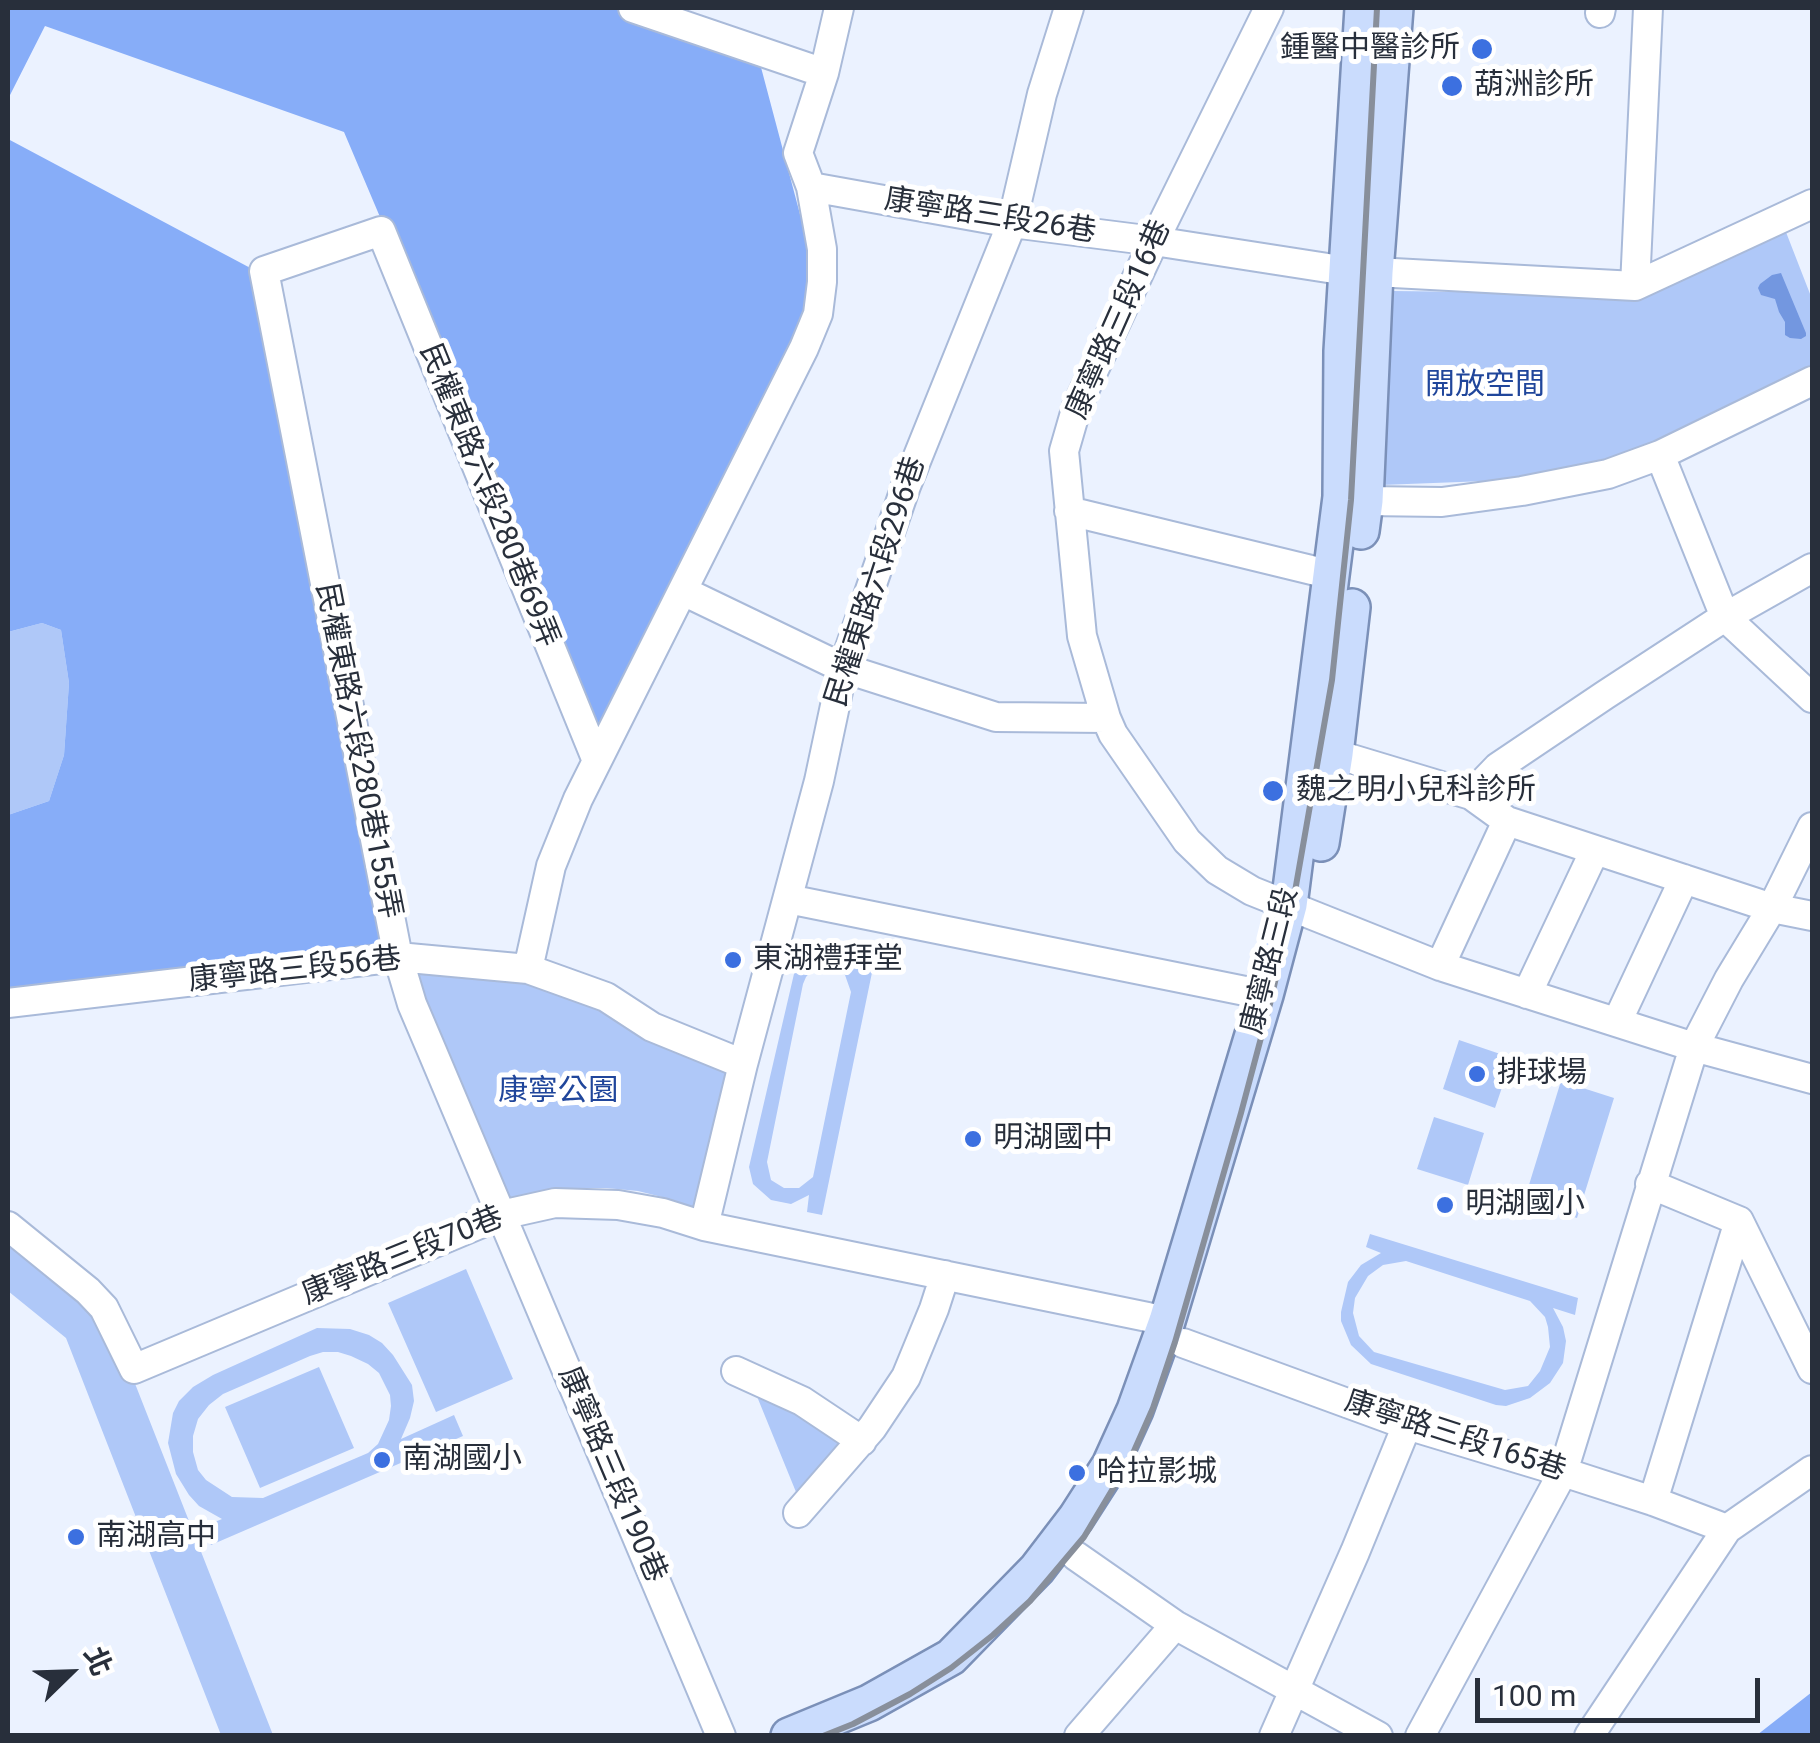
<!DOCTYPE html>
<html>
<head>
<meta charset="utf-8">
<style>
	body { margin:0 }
	#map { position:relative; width:1820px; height:1743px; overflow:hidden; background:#ebf2ff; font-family:Roboto,"Noto Sans TC",sans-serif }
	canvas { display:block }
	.frame { position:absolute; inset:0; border:10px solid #282f3b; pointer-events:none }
	.north { position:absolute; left:20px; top:1623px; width:100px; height:100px; -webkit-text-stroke:8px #fff; paint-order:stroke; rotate:67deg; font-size:28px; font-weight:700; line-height:40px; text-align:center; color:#282f3b }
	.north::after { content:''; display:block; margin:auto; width:35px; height:45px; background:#282f3b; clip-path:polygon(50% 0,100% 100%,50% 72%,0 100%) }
	.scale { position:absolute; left:1475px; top:1678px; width:285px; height:45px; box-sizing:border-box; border:5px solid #282f3b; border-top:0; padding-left:12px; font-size:30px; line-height:35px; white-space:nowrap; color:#282f3b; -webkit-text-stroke:8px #fff; paint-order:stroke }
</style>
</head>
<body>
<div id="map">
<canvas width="1820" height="1743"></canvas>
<div class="frame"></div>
<div class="north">北</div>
<div class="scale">100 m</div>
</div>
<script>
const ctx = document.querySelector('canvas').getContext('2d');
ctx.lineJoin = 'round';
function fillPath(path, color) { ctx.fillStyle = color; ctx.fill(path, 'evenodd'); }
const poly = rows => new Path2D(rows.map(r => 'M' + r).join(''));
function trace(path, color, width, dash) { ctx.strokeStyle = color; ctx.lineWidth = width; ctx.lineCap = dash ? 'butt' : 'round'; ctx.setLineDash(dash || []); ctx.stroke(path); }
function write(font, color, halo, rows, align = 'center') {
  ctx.font = font + ' Roboto,"Noto Sans TC",sans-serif'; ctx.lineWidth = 10; ctx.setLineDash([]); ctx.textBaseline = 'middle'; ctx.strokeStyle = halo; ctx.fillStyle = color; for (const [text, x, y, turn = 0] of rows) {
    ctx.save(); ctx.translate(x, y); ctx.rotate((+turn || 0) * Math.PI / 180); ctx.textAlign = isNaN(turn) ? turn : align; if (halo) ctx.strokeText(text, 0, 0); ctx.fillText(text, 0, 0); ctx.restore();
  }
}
const green = poly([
	[1784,227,1812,299,1812,371,1640,449,1604,459,1512,480,1381,485,1393,291,1642,294],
	[42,623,61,630,69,683,64,755,49,801,8,815,8,632],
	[820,951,836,952,853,962,859,968,862,955,875,958,822,1215,807,1212,809,1195,791,1204,771,1200,753,1184,749,1167,797,961,801,955],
	[828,966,840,970,845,975,851,992,813,1177,799,1188,784,1188,771,1180,767,1162,803,984,806,977,813,969],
	[412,971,526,984,557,991,591,1003,675,1053,728,1073,696,1206,691,1207,666,1198,638,1191,606,1188,574,1188,527,1196,507,1202],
	[1459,1040,1512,1058,1495,1108,1443,1089],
	[1561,1081,1614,1098,1577,1218,1524,1201],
	[1434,1117,1484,1133,1468,1185,1417,1169],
	[1370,1234,1578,1298,1575,1315,1553,1308,1563,1327,1566,1341,1563,1363,1550,1383,1530,1398,1506,1406,1496,1405,1371,1364,1351,1345,1341,1321,1341,1312,1348,1282,1361,1265,1381,1253,1366,1247],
	[1406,1261,1530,1301,1545,1317,1548,1327,1550,1347,1540,1371,1528,1386,1505,1390,1374,1352,1359,1336,1353,1313,1355,1298,1368,1276,1383,1265],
	[8,1237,95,1311,134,1381,273,1735,221,1735,66,1338,8,1291],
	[466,1269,513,1379,436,1412,388,1303],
	[317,1328,350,1329,369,1335,382,1343,393,1355,412,1385,414,1401,410,1418,401,1439,454,1415,463,1436,211,1545,203,1527,222,1519,199,1506,189,1495,176,1474,168,1443,173,1413,179,1401,193,1387,213,1375],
	[323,1352,338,1352,351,1356,368,1364,379,1373,390,1395,391,1406,389,1420,378,1444,368,1453,263,1498,232,1497,206,1480,198,1470,193,1452,193,1436,198,1419,209,1405,223,1394,310,1356],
	[319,1367,354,1448,260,1488,225,1407],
	[758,1389,847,1439,800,1494,796,1492,756,1394]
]);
const forest = poly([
	[8,8,627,8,758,56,810,252,809,300,799,334,599,734,344,132,45,26,8,99],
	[8,139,256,271,390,947,8,992,8,815,49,801,64,755,69,683,61,630,42,623,8,632],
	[1812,1692,1812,1735,1757,1735]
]);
const water = poly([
	[1781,273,1806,333,1806,336,1801,339,1790,338,1785,335,1785,322,1779,312,1775,299,1761,295,1758,288,1760,284,1772,275]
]);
const minor = poly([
	[633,8,824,73],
	[1269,8,1154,241,1077,406,1064,451,1082,636,1106,718,1113,734,1187,841,1217,870,1252,891,1440,966,1694,1047,1812,1079],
	[1600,13,1601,8],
	[811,187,1012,223,1154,241,1347,271],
	[1375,272,1635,286,1812,204],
	[1635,286,1648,8],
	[1660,455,1725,617,1812,698],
	[1347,498,1365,501,1442,502,1522,491,1608,474,1660,455,1812,381],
	[1069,511,1332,575],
	[683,591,843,668,996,717,1106,718],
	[1335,754,1471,795,1507,821,1772,908,1812,916],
	[597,761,381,231,264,271,398,957,412,1004,432,1051,721,1736],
	[1471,795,1498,767,1605,695,1720,620,1812,568],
	[788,899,1265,995],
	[1440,966,1507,821],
	[528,969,551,866,578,799,804,348,818,314,822,282,822,249,811,187,798,153,824,73,839,8],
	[1527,994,1595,850],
	[8,1003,398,957,528,969,606,997,652,1027,743,1064],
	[1617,1022,1684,879],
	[1650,1184,1739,1221,1812,1369],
	[8,1226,88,1291,104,1308,134,1369,501,1215,555,1203,618,1205,663,1213,704,1226,1167,1321],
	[704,1226,743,1064,819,781,843,668,906,486,1012,223,1042,94,1069,8],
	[1183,1343,1407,1425,1563,1472,1653,1501,1727,1529],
	[736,1371,802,1401,862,1441],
	[1653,1501,1739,1221],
	[798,1513,872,1428,906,1377,934,1309,945,1275],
	[1076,1556,1175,1625,1378,1736],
	[1079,1736,1175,1625],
	[1274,1736,1355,1552,1407,1425],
	[1420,1736,1563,1472,1694,1047,1729,979,1772,908,1812,827],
	[1589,1736,1727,1529,1812,1470]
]);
const major = poly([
	[1361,531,1365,501,1375,272,1395,8],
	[1321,843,1335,754,1352,607],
	[789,1736,869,1703,951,1657,1037,1569,1076,1518,1110,1465,1135,1410,1167,1321,1265,995,1289,905,1341,497,1342,351,1363,8]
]);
const rail = poly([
	[823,1736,853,1724,910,1694,951,1668,993,1635,1030,1601,1084,1537,1130,1460,1153,1408,1175,1342,1241,1113,1270,1004,1294,897,1332,680,1351,500,1377,8]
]);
const markers = [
	[1482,49,12,"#3c70e0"],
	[1452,86,12,"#3c70e0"],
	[1273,791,12,"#3c70e0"],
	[733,960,10,"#3c70e0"],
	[1477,1074,10,"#3c70e0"],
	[973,1139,10,"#3c70e0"],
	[1445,1205,10,"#3c70e0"],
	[382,1460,10,"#3c70e0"],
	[1077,1473,10,"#3c70e0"],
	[76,1537,10,"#3c70e0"]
];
const poiNames = [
	["鍾醫中醫診所",1460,49,"right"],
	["葫洲診所",1474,86],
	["魏之明小兒科診所",1296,791],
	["東湖禮拜堂",753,960],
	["排球場",1497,1074],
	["明湖國中",993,1139],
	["明湖國小",1465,1205],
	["南湖國小",402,1460],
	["哈拉影城",1097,1473],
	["南湖高中",96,1537]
];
const streetNames = [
	["康寧路三段26巷",990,217,9],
	["康寧路三段16巷",1120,320,-66],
	["民權東路六段280巷69弄",488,496,68],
	["民權東路六段296巷",877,582,-72],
	["民權東路六段280巷155弄",357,751,79],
	["康寧路三段",1271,961,-76],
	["康寧路三段56巷",295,971,-6],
	["康寧路三段70巷",403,1257,-22],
	["康寧路三段165巷",1455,1437,18],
	["康寧路三段190巷",611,1475,67]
];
const parkNames = [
	["開放空間",1485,386],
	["康寧公園",558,1092]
];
fillPath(green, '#afc8f8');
fillPath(forest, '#87adf8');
fillPath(water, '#7397e0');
trace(minor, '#a9bad9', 32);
trace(major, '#7b90b8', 40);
trace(minor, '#fff', 28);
trace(major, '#cadcfd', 35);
trace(rail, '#888f9b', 6);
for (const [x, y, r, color] of markers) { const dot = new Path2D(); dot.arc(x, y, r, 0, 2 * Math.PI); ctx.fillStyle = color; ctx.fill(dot); trace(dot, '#fff', 4); }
write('30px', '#282f3b', '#fff', poiNames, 'left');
write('30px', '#282f3b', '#fff', streetNames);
write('30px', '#20469b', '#fff', parkNames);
</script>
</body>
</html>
